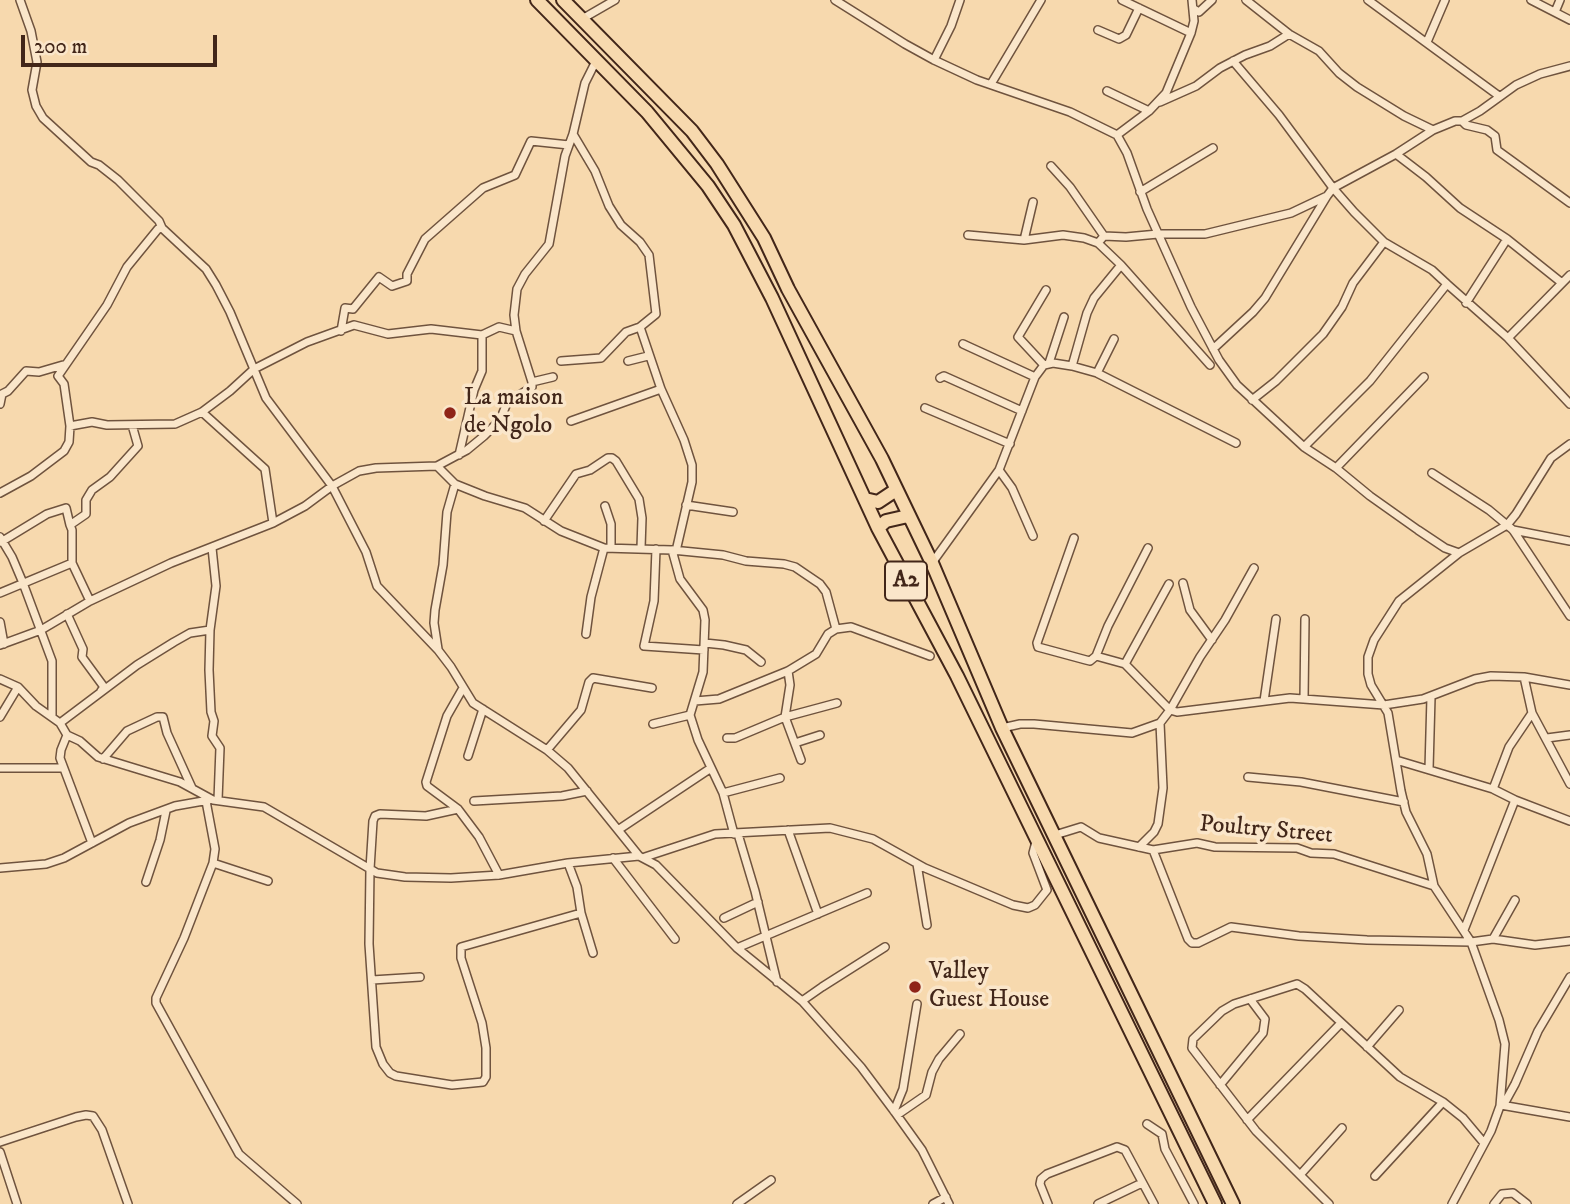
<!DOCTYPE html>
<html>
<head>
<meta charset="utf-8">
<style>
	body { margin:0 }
	#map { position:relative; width:1570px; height:1204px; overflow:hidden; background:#f7d9ae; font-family:"IM FELL DW Pica",serif }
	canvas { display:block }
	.scale { position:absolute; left:21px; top:35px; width:196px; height:32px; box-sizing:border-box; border:4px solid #422619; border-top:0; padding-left:9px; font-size:21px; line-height:24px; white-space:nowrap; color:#422619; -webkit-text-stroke:5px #fae6ca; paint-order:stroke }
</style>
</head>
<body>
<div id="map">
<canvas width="1570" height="1204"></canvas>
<div class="scale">200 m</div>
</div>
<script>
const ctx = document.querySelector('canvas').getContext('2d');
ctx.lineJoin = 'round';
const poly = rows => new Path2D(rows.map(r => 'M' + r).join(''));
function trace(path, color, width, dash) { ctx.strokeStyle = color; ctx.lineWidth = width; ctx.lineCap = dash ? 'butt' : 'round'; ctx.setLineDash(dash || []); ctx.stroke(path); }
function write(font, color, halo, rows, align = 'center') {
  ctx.font = font + ' "IM FELL DW Pica",serif'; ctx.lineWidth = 7; ctx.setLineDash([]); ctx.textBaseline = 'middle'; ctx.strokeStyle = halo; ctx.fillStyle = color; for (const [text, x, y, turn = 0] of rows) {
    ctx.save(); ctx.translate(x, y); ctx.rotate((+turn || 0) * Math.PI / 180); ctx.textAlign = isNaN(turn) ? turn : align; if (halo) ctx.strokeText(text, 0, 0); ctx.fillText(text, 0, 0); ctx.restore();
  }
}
const street = poly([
	[20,0,31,31,37,62,32,90,36,106,43,118,91,162,99,165,118,180,159,221,162,228],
	[835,0,905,44,934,60,977,80,1070,112,1117,135,1127,153,1147,209,1191,307,1219,360,1237,385,1304,447,1336,468,1370,496,1418,530,1445,548,1459,553],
	[1122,0,1191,33],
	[1246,0,1289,34,1319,51,1339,73,1357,87,1404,116,1433,130],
	[1368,0,1499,96],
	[1531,0,1570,20],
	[1194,9,1199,12,1212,0],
	[1555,12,1560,0],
	[582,19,615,0],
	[1098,30,1119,39,1126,35,1139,8],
	[1427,42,1445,0],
	[934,60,951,26,960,0],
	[1233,61,1279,115,1333,188,1354,212,1384,242,1432,270,1447,284,1508,338,1570,404],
	[991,84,1041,0],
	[1107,91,1149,111],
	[1160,102,1196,86,1220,68,1245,55,1270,46,1289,34],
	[1462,121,1466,125,1487,130,1495,136,1497,150,1570,203],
	[1117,135,1149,111,1166,93,1191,33,1194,21,1192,0],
	[1396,154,1426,177,1460,208,1507,239,1562,283],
	[1051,166,1070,187,1104,236],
	[1140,192,1213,148],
	[1024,240,1033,202],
	[1098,243,1104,236,1126,237,1158,234,1205,234,1291,213,1327,196,1333,188,1396,154,1433,130,1455,121,1462,121,1480,111,1516,85,1540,74,1570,66],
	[1121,265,1210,365],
	[1466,303,1507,239],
	[640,327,661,389,684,440,692,465,692,482,676,551],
	[341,331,345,308,353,309,379,277,392,286,407,281,407,274,425,239,483,188,515,175,531,141,569,145],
	[1508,338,1570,275],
	[963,344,1035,377],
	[1213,349,1253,312,1265,298,1327,196],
	[561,361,601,358,626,332,640,327,656,314,649,255,640,242,621,225,609,206,595,171,573,134],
	[628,361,648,356],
	[1049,363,1064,317],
	[1044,365,1018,337,1046,290],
	[1072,366,1097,373,1236,443],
	[1097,373,1114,339],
	[940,378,944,376,1022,411],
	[532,382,516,331,514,315,517,289,525,274,549,244,565,156,573,134,585,83,597,59],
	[1252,400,1276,381,1323,334,1342,307,1353,283,1384,242],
	[0,404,2,394,8,391,26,371,39,372,63,365],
	[925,408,1010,444],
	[202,412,265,469,273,523],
	[571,421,661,389],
	[70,426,92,422,107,425,175,424,202,412,230,391,254,369,307,342,354,325,388,334,431,329,482,335,499,327,516,331],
	[1304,447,1370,381,1447,284],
	[459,455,474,390,482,371,482,335],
	[437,466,455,484,485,496,525,508,561,531,604,548,672,550,723,555,746,561,784,564,795,567,820,584,826,592,836,629],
	[1336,468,1424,377],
	[999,470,1012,488,1033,536],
	[1432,473,1489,510,1513,530,1570,616],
	[0,493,31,476,64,451,69,442,70,426,64,384,58,376,107,305,127,267,158,229,162,228,206,269,216,285,230,312,266,398,332,486,366,552,377,586,438,650,451,667,473,703,547,750,568,768,639,856,656,865,737,948,802,1001,861,1067,894,1111,922,1150,949,1204],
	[686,505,733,512],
	[605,506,611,524,611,548],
	[544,521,576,474,590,470,608,458,612,458,616,461,639,499,642,518,641,548],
	[1513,530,1570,541],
	[0,537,12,557,23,583,52,661,52,715],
	[1074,538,1037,643,1038,647,1086,660,1090,661,1096,656,1125,664,1170,710,1200,657,1225,620,1254,568],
	[1,542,47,514,66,508,70,525],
	[212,548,216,586,210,630,209,670,211,712,214,721,212,736,220,748,218,800],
	[656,549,654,601,644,646,704,650],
	[672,550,680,579,703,610,705,620,703,672,690,715,698,740,723,793,734,834],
	[932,563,999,470,1035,377,1044,365,1053,363,1072,366,1087,313,1094,298,1121,265,1098,243,1084,238,1063,235,1024,240,968,235],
	[1183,583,1190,610,1212,640],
	[0,593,72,563],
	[90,601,72,563,72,530,70,525,86,514,86,500,92,490,110,477,138,446,132,425],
	[67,614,83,649,82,657,104,687,101,691],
	[0,622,4,644],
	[586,634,591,597,604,548],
	[705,643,724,645,746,650,761,662],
	[0,645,41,630,90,601,171,563,273,523,305,506,332,486,359,471,376,468,437,466,467,450,484,436,500,420,507,403,532,387,532,382,553,377],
	[438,649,434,623,435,610,443,565,447,512,455,484],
	[1096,656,1108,626,1148,548],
	[1125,664,1169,584],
	[1524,677,1532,713,1570,784],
	[0,679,18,687,36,706,60,723,67,735,80,741,98,757,180,782,213,800,264,807,377,873,405,877,451,878,499,875,568,863,639,856],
	[463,688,447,716,426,782,427,786,458,809,479,837,499,875],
	[1304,699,1305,619],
	[695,701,719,699,788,671,816,654,828,634,836,629,851,627,930,656],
	[1264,701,1276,619],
	[0,717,18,687],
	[60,723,137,665,174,642,190,633,210,630],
	[653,724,690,715],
	[1002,728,1020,724,1034,724,1132,733,1160,723,1170,710,1177,712,1290,698,1384,705,1423,699,1475,679,1491,676,1524,677,1570,685],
	[67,735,61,750,60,758,92,843],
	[727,738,735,738,785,717,790,685,788,671],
	[1547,738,1570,735],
	[795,743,820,735],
	[547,750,581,710,589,682,593,678,652,688],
	[468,756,483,709],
	[103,759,127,731,157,717,163,717,167,733,192,788],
	[801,760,785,717,837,703],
	[1396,760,1493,789,1515,800,1570,821],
	[0,768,62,768],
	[1429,769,1431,697],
	[1248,777,1301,782,1404,802],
	[1493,789,1509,747,1532,713],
	[723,793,780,778],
	[206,801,215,849,213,863,184,938,156,998,156,1003,239,1154,297,1204],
	[474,801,562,796,587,791],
	[458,809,426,816,380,814,375,816,373,821,370,869,369,944,376,1047,383,1064,390,1073,396,1076,452,1085,483,1082,486,1077,486,1048,482,1023,461,958,461,947,581,913],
	[618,830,711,768],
	[788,830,818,914],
	[738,834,755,891,777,982],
	[1055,835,1081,827,1099,838,1153,850,1197,843,1215,847,1297,848,1311,853,1334,854,1434,886],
	[1139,847,1154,832,1158,824,1163,788,1160,723],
	[1153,850,1188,939,1192,943,1198,943,1231,927,1299,936,1367,940,1471,942,1493,939,1535,945,1570,941],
	[645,857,715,834,830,828,873,839,925,868,1013,905,1028,908,1035,905,1047,890,1033,853,1037,838],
	[613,858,675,939],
	[213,863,268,881],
	[568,863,577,887,581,913,593,953],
	[917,864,927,925],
	[0,868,46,864,64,858,129,823,175,806,209,800],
	[146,882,160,840,166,811],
	[724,918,758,902],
	[1464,930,1515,800],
	[1493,939,1515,900],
	[737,948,867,893],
	[372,980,420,977],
	[802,1001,822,987,885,947],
	[1367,1047,1399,1010],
	[1220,1085,1263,1033,1265,1019,1250,999],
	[1504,1104,1515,1084,1538,1031,1570,977],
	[1501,1105,1570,1117],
	[894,1111,903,1089,917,1004],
	[897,1115,926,1095,932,1072,939,1059,960,1034],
	[1247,1120,1341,1023],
	[1147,1124,1162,1134,1165,1149,1194,1204],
	[0,1142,76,1117,86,1115,93,1116,102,1130,128,1204],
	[0,1152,17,1204],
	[1300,1175,1342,1128],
	[1375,1176,1443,1102],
	[737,1204,771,1180],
	[933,1204,946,1197],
	[1048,1204,1040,1184,1041,1179,1047,1174,1117,1147,1125,1150,1154,1204],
	[1098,1204,1142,1183],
	[1329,1204,1256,1131,1192,1048,1193,1039,1222,1011,1234,1004,1297,984,1305,989,1400,1077,1443,1102,1463,1118,1484,1143],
	[1452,1204,1491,1131,1500,1106,1505,1044,1499,1020,1471,942,1434,886,1427,854,1406,812,1401,791,1388,713,1371,685,1368,674,1368,657,1374,640,1399,601,1459,553,1507,525,1516,514,1551,458,1570,444],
	[1494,1204,1502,1194,1513,1193,1527,1204]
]);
const highway = poly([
	[537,0,647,112,708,186,734,225,772,298,878,528,957,676,1215,1204],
	[563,0,692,131,717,164,764,238,788,289,882,459,932,563,1002,728,1233,1204],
	[865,499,878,502,896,490],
	[878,528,886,521,908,516]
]);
const markers = [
	[450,413,7,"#8f2418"],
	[915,987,7,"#8f2418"]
];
const shields = [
	[906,581,42]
];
const shieldNames = [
	["A2",906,581]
];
const poiNames = [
	["La maison",464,399],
	["de Ngolo",464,427],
	["Valley",929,973],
	["Guest House",929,1001]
];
const streetNames = [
	["Poultry Street",1266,831,5]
];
trace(street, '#6f533e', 10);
trace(highway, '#422619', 16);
trace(street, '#fae6ca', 7);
trace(highway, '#f7d9ae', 12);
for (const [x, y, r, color] of markers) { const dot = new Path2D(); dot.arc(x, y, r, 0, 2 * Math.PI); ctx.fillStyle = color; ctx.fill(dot); trace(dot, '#fae6ca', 2.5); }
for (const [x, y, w] of shields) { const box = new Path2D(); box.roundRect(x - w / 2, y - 19.5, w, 39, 5); ctx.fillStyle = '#fae6ca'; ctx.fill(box); trace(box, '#422619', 2); }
write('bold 23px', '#422619', null, shieldNames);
write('24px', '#422619', '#fae6ca', poiNames, 'left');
write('24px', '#422619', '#fae6ca', streetNames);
</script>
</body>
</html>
